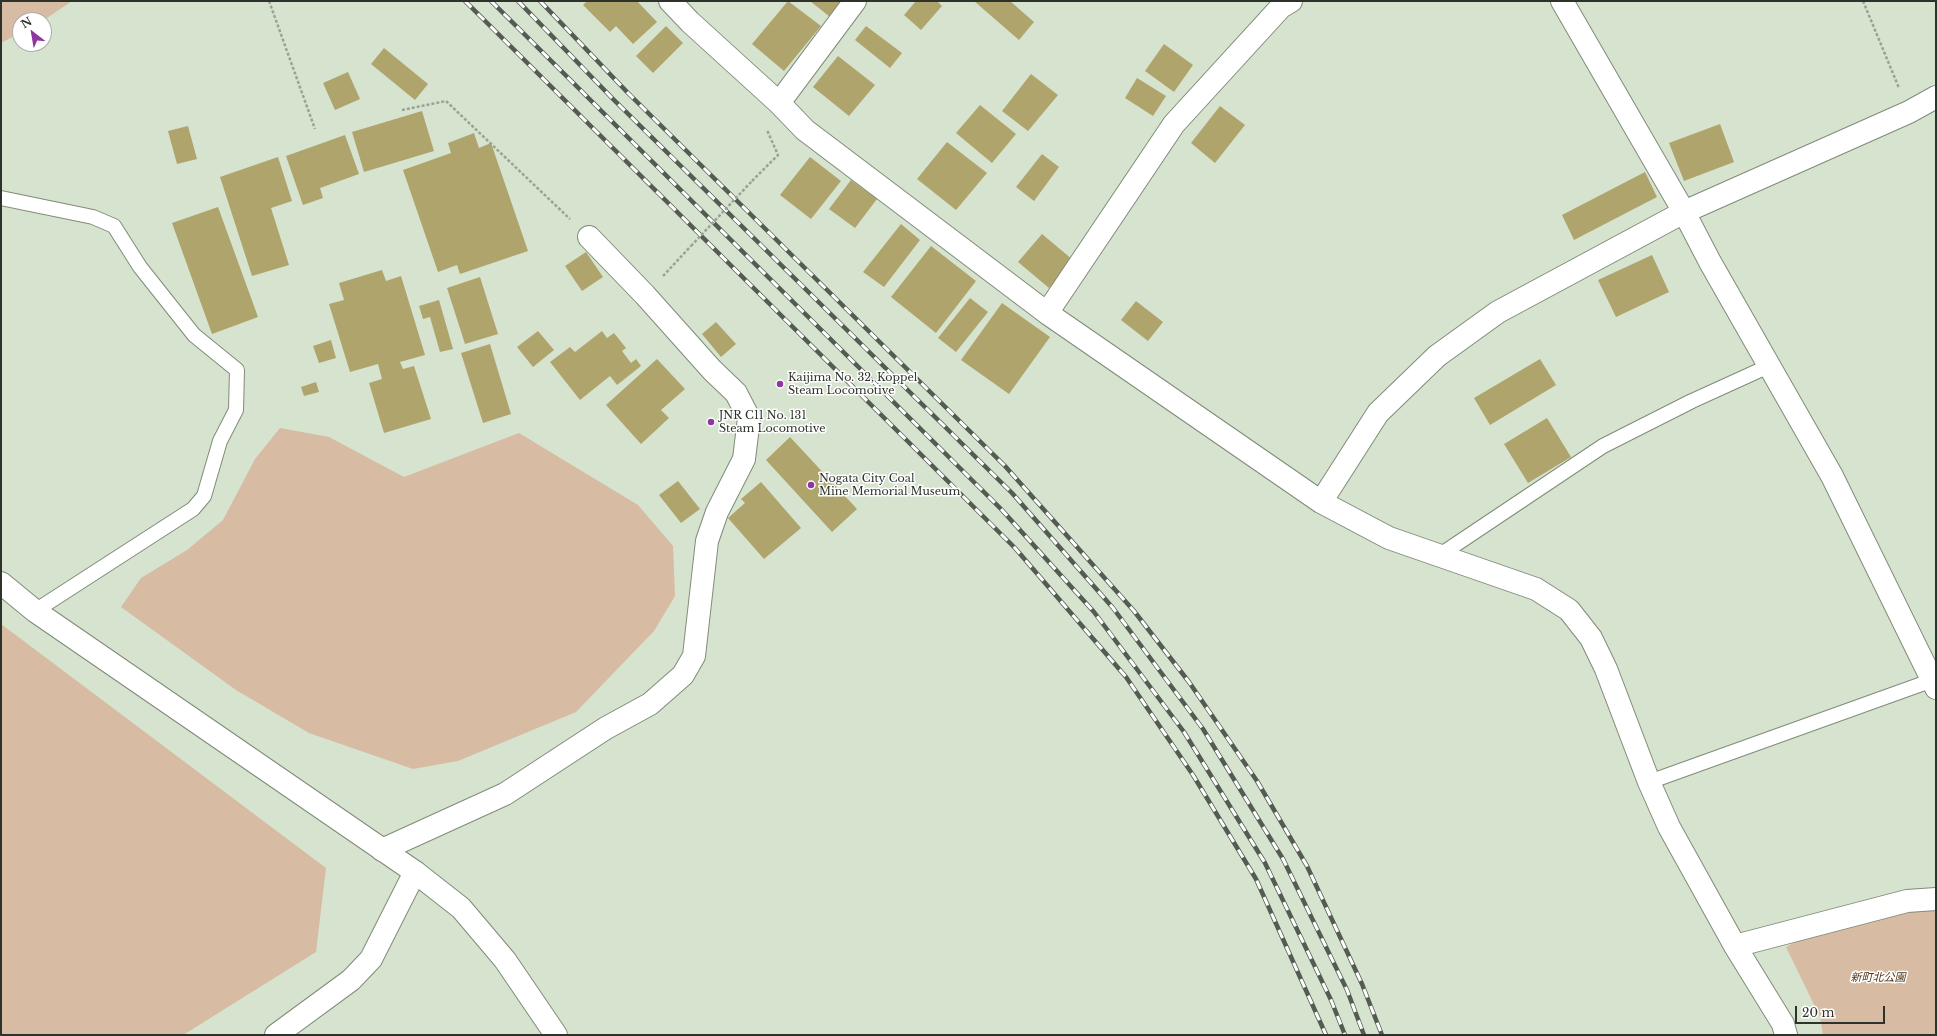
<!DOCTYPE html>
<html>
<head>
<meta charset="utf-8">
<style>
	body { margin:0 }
	#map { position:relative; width:1937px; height:1036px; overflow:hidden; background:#d6e3cf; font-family:"Libre Baskerville",serif }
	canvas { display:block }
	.frame { position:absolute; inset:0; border:2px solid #2d322a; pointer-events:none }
	.north { position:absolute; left:12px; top:12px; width:40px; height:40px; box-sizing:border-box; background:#fff; border:1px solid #abadaa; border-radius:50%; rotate:329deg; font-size:11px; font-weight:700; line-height:16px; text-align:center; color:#2d322a }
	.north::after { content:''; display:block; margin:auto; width:14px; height:18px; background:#8e36a3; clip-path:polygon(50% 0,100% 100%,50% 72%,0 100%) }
	.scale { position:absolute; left:1795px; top:1006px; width:90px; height:18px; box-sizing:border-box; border:2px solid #2d322a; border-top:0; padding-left:5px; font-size:12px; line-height:14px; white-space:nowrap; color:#2d322a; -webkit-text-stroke:3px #fff; paint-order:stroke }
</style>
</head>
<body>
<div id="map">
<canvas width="1937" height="1036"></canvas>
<div class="frame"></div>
<div class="north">N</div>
<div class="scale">20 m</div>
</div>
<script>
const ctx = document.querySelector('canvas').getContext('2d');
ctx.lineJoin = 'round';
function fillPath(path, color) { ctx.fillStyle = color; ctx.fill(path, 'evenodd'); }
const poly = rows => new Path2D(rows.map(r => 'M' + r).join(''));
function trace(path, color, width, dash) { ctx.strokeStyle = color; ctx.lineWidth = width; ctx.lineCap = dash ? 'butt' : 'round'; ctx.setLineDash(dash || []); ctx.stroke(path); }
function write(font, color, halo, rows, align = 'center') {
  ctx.font = font + ' "Libre Baskerville","Noto Sans JP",serif'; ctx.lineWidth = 3; ctx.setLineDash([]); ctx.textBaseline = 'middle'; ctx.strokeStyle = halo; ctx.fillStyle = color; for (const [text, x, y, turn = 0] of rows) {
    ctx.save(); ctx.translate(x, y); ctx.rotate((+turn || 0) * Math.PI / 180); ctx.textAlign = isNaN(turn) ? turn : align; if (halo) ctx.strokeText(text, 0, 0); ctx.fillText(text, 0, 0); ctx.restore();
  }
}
const green = poly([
	[72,1,44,20,20,20,20,33,1,43,2,1],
	[280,428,329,437,404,477,519,433,638,505,673,546,675,596,654,631,576,712,458,761,413,769,309,733,236,690,121,607,141,578,187,550,223,520,255,459],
	[1,624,326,868,316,952,183,1035,1,1035],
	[1936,910,1936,1035,1823,1035,1820,1017,1786,947,1799,940,1900,912]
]);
const building = poly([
	[587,1,637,1,657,22,633,44,616,26,610,32,583,5],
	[788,1,821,26,784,71,752,44],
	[810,1,839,1,842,3,830,17],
	[916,1,937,1,942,6,921,30,904,15],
	[974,1,1010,1,1034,22,1019,40],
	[666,26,683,43,653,73,636,56],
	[866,26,902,53,890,68,855,40],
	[1164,44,1193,65,1174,92,1145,71],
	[384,48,428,84,415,100,371,64],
	[838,56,875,85,849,116,813,87],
	[348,72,360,99,335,110,323,83],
	[1031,74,1058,95,1028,131,1002,111],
	[1137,78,1166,96,1153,116,1125,98],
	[980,105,1016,134,992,163,956,133],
	[1220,106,1245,125,1215,163,1191,143],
	[422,111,434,151,364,172,352,132],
	[1720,124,1734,162,1684,181,1669,143],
	[188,126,197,159,177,164,168,131],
	[474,133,479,148,491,143,528,251,460,274,457,265,438,272,403,170,451,153,448,143],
	[345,135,359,174,320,188,323,198,303,205,286,156],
	[947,142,987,173,956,210,917,179],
	[1042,154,1059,167,1034,201,1016,187],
	[278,157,292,201,271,208,289,265,252,276,220,177],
	[810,157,841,181,811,219,780,195],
	[1645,172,1657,197,1574,240,1562,215],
	[851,180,877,199,855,228,829,209],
	[218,207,258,317,212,334,172,223],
	[901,224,920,240,884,287,863,272],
	[1042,234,1073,260,1049,288,1018,262],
	[931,246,976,281,936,333,891,297],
	[586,252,603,277,582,291,565,266],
	[1652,255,1669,292,1616,317,1598,280],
	[382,270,386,281,401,276,425,355,400,362,403,369,414,366,431,419,384,433,369,383,382,379,378,364,350,372,329,304,344,300,339,283],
	[480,277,498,334,465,344,447,288],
	[970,298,988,312,956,352,938,338],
	[439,300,453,349,440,352,430,317,423,319,419,306],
	[1136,301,1163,322,1148,341,1121,320],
	[1002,303,1050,337,1009,394,961,360],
	[716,322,736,344,721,357,702,334],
	[538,331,554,350,533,367,517,347],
	[602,331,607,338,614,333,626,348,622,351,631,363,636,359,641,366,617,385,610,376,580,400,550,362,570,347,575,352],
	[331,340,336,358,319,363,313,346],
	[490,344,511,414,483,423,461,353],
	[657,359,685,389,661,410,669,418,641,444,606,405],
	[1540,359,1556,385,1490,425,1474,398],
	[316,382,319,392,304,396,301,387],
	[1547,418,1571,457,1528,483,1504,444],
	[790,437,857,509,832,532,766,460],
	[678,481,700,509,681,523,659,495],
	[761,482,801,528,764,559,728,518,745,503,741,499]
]);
const path = poly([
	[269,1,315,129],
	[1863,1,1899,88],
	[402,110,446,101,570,219],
	[752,181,778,155,767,130],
	[663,276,691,246]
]);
const service = poly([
	[1,198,93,217,114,226,140,267,194,335,237,370,236,410,220,441,204,496,193,509,35,611],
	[1440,555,1603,446,1692,401,1769,366],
	[1649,782,1933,680]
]);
const minor = poly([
	[670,1,690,22,779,103,805,130,1047,313,1321,502,1389,538,1536,589,1569,610,1591,638,1606,669,1649,782,1669,827,1735,946,1783,1024,1786,1035],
	[1562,1,1684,212,1710,262,1832,476,1936,688],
	[779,103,855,1],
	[1047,313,1174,124,1281,7,1291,1],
	[1321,502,1378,413,1437,356,1498,312,1684,212,1909,112,1936,97],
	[382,850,505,794,606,728,650,704,683,675,694,656,707,541,717,512,744,459,749,418,736,393,712,370,645,295,589,237],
	[1735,946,1907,901,1936,899],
	[276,1035,351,980,371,959,415,872]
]);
const tertiary = poly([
	[1,583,35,611,415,872,461,908,505,960,556,1035]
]);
const rail = poly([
	[465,1,1015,548,1126,677,1193,775,1256,879,1326,1035],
	[491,1,1001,509,1094,612,1184,732,1265,863,1331,1000,1345,1035],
	[518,1,613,99,1012,493,1113,608,1203,729,1283,859,1347,990,1364,1035],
	[540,1,628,93,1005,466,1134,611,1189,682,1257,781,1307,866,1362,984,1382,1035]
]);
const pathBridge = poly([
	[691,246,752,181]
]);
const markers = [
	[780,384,4,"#8e36a3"],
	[711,422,4,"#8e36a3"],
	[811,485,4,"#8e36a3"]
];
const poiNames = [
	["Kaijima No. 32, Koppel",788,378],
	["Steam Locomotive",788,391],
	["JNR C11 No. 131",719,416],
	["Steam Locomotive",719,429],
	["Nogata City Coal",819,479],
	["Mine Memorial Museum",819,492]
];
const parkNames = [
	["新町北公園",1878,978]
];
fillPath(green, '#d7bba2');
fillPath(building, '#afa46c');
trace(service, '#808b79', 16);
trace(minor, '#808b79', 24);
trace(tertiary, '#808b79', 24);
trace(path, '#99a393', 2.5, [3, 2]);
trace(service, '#fff', 14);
trace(minor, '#fff', 22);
trace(tertiary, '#fff', 22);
trace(rail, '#545b51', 4.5);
trace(rail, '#fff', 3, [9]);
trace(pathBridge, '#99a393', 2.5, [3, 2]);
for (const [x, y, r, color] of markers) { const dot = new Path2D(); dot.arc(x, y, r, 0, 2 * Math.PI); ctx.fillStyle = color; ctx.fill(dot); trace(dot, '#fff', 1.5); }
write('11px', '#2d322a', '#fff', poiNames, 'left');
write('italic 11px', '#513213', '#fff', parkNames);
</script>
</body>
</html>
